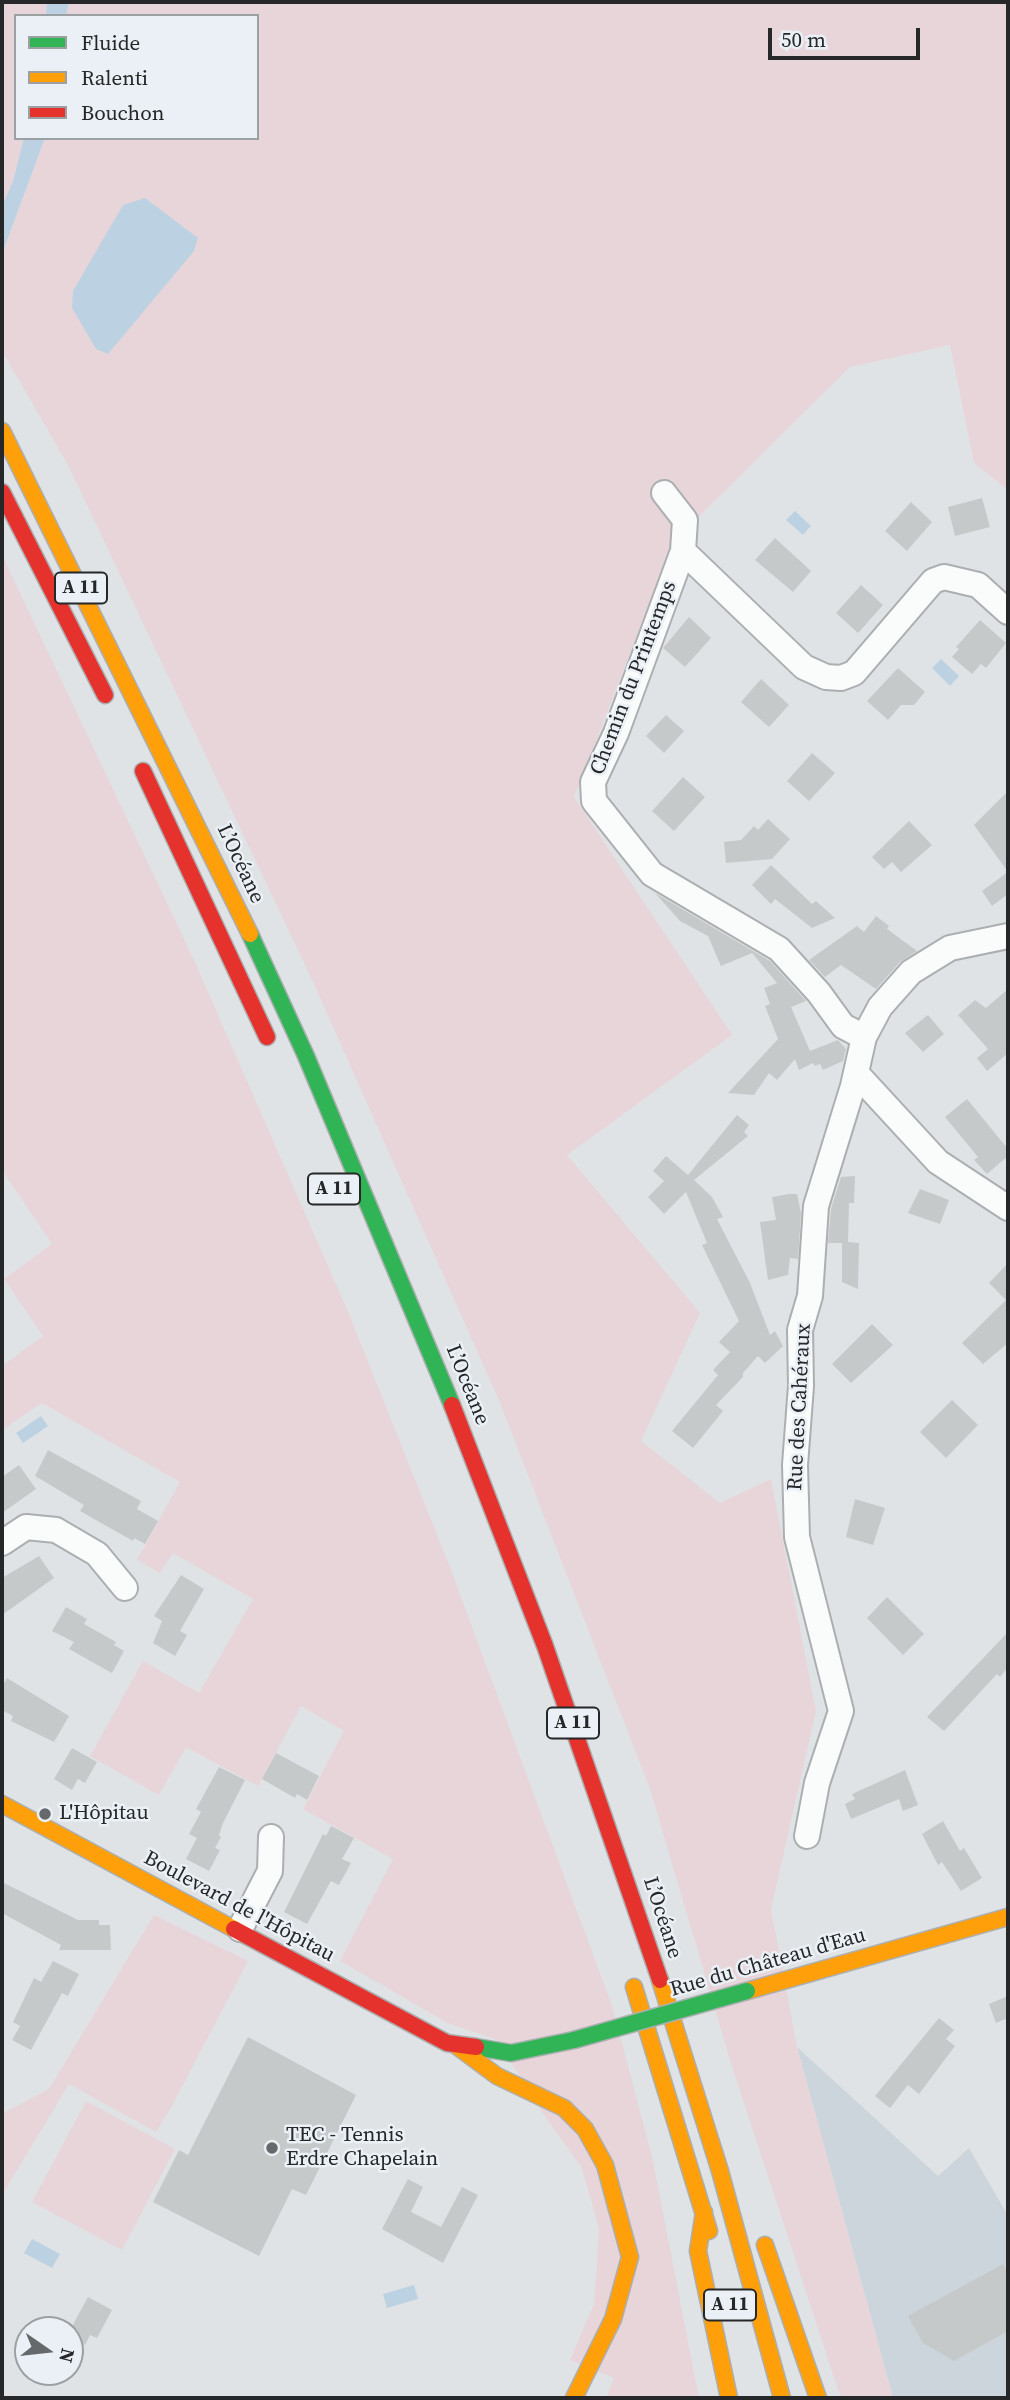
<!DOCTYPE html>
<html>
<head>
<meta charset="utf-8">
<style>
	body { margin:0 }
	#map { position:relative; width:1010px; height:2400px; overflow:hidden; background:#e0e3e5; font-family:"Source Serif 4",serif }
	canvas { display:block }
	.frame { position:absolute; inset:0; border:4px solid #252729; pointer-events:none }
	.legend { position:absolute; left:14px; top:14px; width:245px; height:126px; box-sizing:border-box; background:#eaf0f5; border:2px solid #9ba0a3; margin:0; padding:9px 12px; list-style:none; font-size:21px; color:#252729 }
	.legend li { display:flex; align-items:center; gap:14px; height:35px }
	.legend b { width:35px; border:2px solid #9ba0a3 }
	.north { position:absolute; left:14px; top:2316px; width:70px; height:70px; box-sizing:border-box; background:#eaf0f5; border:2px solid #9ba0a3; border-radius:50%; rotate:104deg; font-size:19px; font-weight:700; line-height:28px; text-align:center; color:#252729 }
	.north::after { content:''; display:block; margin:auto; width:24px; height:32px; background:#66696b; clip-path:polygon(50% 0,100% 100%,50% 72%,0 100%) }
	.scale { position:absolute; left:768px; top:28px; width:152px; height:32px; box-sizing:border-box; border:4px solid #252729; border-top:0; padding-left:9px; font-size:21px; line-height:24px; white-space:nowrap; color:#252729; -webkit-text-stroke:5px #eaf0f5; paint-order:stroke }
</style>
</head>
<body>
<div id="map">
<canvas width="1010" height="2400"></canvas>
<div class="frame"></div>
<ul class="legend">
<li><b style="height:9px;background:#30b455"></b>Fluide</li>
<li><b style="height:9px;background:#ff9f0a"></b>Ralenti</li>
<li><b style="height:9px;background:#e5322d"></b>Bouchon</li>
</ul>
<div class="north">N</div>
<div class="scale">50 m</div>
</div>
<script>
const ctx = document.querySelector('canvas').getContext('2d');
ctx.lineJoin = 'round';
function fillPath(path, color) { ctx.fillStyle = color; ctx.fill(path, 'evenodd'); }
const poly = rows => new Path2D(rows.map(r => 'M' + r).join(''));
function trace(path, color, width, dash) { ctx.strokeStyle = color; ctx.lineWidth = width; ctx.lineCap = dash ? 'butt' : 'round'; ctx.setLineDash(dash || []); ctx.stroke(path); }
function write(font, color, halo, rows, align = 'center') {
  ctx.font = font + ' "Source Serif 4",serif'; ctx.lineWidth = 5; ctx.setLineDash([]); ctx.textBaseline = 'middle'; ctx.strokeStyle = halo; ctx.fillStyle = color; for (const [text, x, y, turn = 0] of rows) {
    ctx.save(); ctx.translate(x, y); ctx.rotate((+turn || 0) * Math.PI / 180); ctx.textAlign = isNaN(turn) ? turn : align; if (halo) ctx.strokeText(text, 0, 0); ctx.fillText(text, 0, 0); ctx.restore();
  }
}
const built = poly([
	[797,2047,938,2176,969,2148,1008,2216,1008,2398,893,2398]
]);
const green = poly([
	[2,2,47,2,46,16,16,16,16,138,24,138,13,181,2,206],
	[69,2,1008,2,1008,490,974,463,950,345,850,367,674,541,574,797,732,1035,567,1155,700,1313,641,1441,720,1503,771,1479,816,1711,771,1909,797,2047,893,2398,842,2398,838,2390,730,2060,650,1789,498,1398,314,984,68,465,2,351,2,254,45,138,257,138,257,16,66,16],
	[2,555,194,960,349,1314,451,1570,612,2006,652,2156,699,2398,606,2398,614,2378,570,2360,594,2304,599,2229,582,2168,544,2115,497,2040,448,2023,340,1961,393,1859,303,1809,344,1731,301,1706,258,1786,186,1747,159,1795,90,1756,143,1661,199,1693,253,1599,173,1553,160,1573,137,1560,180,1482,42,1403,2,1430,2,1366,43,1336,4,1279,52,1244,4,1173,2,1175],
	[154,1915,248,1961,172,2106,156,2132,69,2084,2,2195,2,2114,49,2089],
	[86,2101,175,2149,122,2250,32,2202]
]);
const water = poly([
	[47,2,69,2,66,16,46,16],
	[24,138,45,138,2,254,2,206,13,181],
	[145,198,198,238,194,251,108,354,96,349,72,308,73,291,123,205],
	[795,511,811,526,803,535,786,520],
	[941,659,959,676,950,686,932,668],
	[41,1416,48,1426,23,1443,16,1433],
	[32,2239,60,2254,52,2268,24,2253],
	[414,2285,418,2299,387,2308,383,2294]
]);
const building = poly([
	[982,498,990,527,955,536,948,507],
	[911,502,932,522,907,551,885,531],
	[775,538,811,571,793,592,755,560],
	[861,585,883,605,858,633,836,613],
	[689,617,711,638,685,667,663,648],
	[980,620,1006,643,986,668,981,664,972,674,952,657,959,649,956,647],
	[898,668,925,692,914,705,901,705,888,720,867,701],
	[761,679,789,705,769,727,741,702],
	[666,715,684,731,664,753,646,736],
	[812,753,835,773,809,801,787,781],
	[683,777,705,797,674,831,652,811],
	[1008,791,1008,894,992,906,982,891,1008,872,974,825],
	[768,819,790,839,772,859,726,863,724,842,741,840,754,826,758,830],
	[909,821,932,845,901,872,892,862,884,869,872,857],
	[771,865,812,904,816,901,835,918,812,928,775,899,771,904,752,885],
	[655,893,770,961,806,1001,791,1007,810,1051,838,1040,846,1049,843,1061,823,1070,820,1064,815,1066,813,1063,799,1070,795,1059,777,1080,769,1073,754,1095,728,1093,778,1039,765,1006,770,1004,764,988,777,983,752,953,721,966,708,936,680,921],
	[876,916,889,926,887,929,917,951,900,962,876,989,841,965,825,977,809,960,857,926,864,932],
	[1008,989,1008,1053,987,1071,977,1058,988,1049,958,1015,975,1000,986,1008],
	[928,1015,944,1034,923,1052,905,1033],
	[967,1099,1008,1149,1008,1156,987,1174,974,1160,978,1157,945,1117],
	[737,1115,749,1125,744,1132,748,1136,694,1180,712,1197,723,1217,717,1219,750,1283,770,1335,775,1331,783,1346,765,1363,758,1356,743,1373,743,1377,716,1405,723,1411,693,1448,672,1431,718,1375,713,1370,730,1352,719,1342,739,1321,702,1245,707,1243,686,1192,664,1214,648,1197,664,1181,653,1171,666,1156,688,1175],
	[855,1176,854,1203,849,1203,848,1242,859,1243,858,1289,842,1282,842,1243,828,1243,831,1209,841,1177],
	[920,1189,949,1200,940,1224,908,1213],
	[789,1194,797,1194,801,1213,798,1259,790,1258,788,1275,768,1280,760,1222,776,1220,772,1197],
	[1008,1263,1008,1343,983,1364,962,1343,1006,1300,989,1283],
	[872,1324,893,1345,851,1383,832,1364],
	[952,1400,978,1425,946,1458,920,1432],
	[48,1450,141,1501,137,1509,158,1521,145,1544,134,1538,133,1541,80,1511,84,1505,35,1476],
	[19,1465,36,1489,2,1513,2,1477],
	[855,1499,885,1508,873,1545,846,1537],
	[39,1556,54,1578,2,1615,2,1578],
	[181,1575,204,1589,180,1631,187,1635,175,1656,153,1643,162,1621,154,1616],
	[887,1597,924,1634,903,1655,867,1618],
	[66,1607,87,1619,84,1624,116,1642,114,1645,124,1651,112,1673,69,1649,74,1642,52,1631],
	[1008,1632,1008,1667,1000,1677,997,1674,944,1731,927,1717],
	[7,1678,69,1716,54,1742,11,1721,13,1716,2,1710,2,1687],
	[72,1748,97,1762,85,1783,78,1779,72,1790,54,1779],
	[276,1753,319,1776,307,1800,297,1794,295,1798,262,1779],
	[219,1767,245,1780,223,1823,219,1835,221,1837,215,1848,220,1850,209,1871,186,1859,197,1838,189,1834,201,1812,196,1809],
	[905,1770,918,1805,903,1811,899,1799,851,1819,845,1804,855,1799,852,1794],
	[943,1821,960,1851,964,1848,982,1878,961,1891,942,1862,938,1865,922,1834],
	[331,1826,354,1838,342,1859,351,1863,339,1885,331,1881,307,1924,284,1912,323,1834,326,1836],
	[2,1882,78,1920,99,1920,99,1925,110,1925,111,1950,59,1950,61,1945,2,1913],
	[53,1961,79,1974,68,1996,62,1993,31,2050,12,2040,20,2026,13,2022,34,1978,41,1982],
	[1008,1996,1008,2018,996,2023,989,2004],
	[939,2018,954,2030,946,2039,955,2046,919,2094,908,2085,890,2108,875,2096],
	[248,2037,356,2095,306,2195,292,2189,259,2256,153,2202,179,2150,188,2155],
	[408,2179,423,2187,411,2212,441,2227,462,2187,478,2195,443,2263,382,2229],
	[1003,2264,1008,2274,1008,2331,954,2361,923,2343,908,2316],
	[88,2297,112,2310,97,2338,90,2335,85,2345,70,2337,70,2330]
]);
const street = poly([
	[664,493,685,520,683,551,616,733,593,782,594,801,652,874,779,949,819,993,843,1026,864,1037],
	[683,551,804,667,826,677,841,678,854,673,933,581,944,577,978,585,1008,612],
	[856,1073,938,1162,1008,1208],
	[2,1543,26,1527,56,1530,97,1554,125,1588],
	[807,1836,817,1783,841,1711,797,1537,795,1465,801,1386,800,1330,810,1296,816,1206,853,1086,864,1037,880,1007,911,972,950,948,1008,936],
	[240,1929,270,1871,271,1837]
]);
const fast = poly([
	[250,934,306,1056,452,1405],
	[476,2047,511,2053,574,2040]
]);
const slow = poly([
	[2,431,250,934],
	[2,1804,234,1929],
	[660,1980,720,2171,782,2398],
	[634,1987,709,2231],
	[747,1991,1008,1917],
	[458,2047,497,2076,564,2108,585,2129,605,2165,630,2257,613,2319,574,2398],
	[704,2212,698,2251,729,2398],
	[765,2245,818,2398]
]);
const jam = poly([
	[2,492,105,695],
	[143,771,267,1037],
	[452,1405,545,1646,660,1980],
	[234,1929,447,2043,476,2047]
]);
const fastBridge = poly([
	[574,2040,747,1991]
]);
const markers = [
	[45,1814,7,"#66696b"],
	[272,2148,7,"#66696b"]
];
const shields = [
	[81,588,52],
	[334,1189,52],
	[573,1723,52],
	[730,2305,52]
];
const shieldNames = [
	["A 11",81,588],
	["A 11",334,1189],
	["A 11",573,1723],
	["A 11",730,2305]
];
const streetNames = [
	["Chemin du Printemps",634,678,-69],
	["L’Océane",240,864,65],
	["L’Océane",467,1385,68],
	["Rue des Cahéraux",800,1407,-87],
	["Boulevard de l'Hôpitau",239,1907,28],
	["L’Océane",662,1918,72],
	["Rue du Château d'Eau",768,1963,-16]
];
const poiNames = [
	["L'Hôpitau",59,1814],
	["TEC - Tennis",286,2136],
	["Erdre Chapelain",286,2160]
];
fillPath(built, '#ccd5db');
fillPath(green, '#e7d5d9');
fillPath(water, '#bcd2e3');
fillPath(building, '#c6c9ca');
trace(street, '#acafb1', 28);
trace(fast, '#acafb1', 19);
trace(slow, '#acafb1', 19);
trace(jam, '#acafb1', 19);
trace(street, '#fafbfb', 24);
trace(fast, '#30b455', 16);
trace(slow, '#ff9f0a', 16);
trace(jam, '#e5322d', 16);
trace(fastBridge, '#acafb1', 19, []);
trace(fastBridge, '#30b455', 16);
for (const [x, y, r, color] of markers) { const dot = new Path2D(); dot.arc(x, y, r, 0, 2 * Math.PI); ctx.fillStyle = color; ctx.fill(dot); trace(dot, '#eaf0f5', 2.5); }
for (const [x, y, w] of shields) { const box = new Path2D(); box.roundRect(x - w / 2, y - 15.5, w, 31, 5); ctx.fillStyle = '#eaf0f5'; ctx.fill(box); trace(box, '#252729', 2); }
write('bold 19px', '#252729', null, shieldNames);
write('21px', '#252729', '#eaf0f5', streetNames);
write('21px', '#252729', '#eaf0f5', poiNames, 'left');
</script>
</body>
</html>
